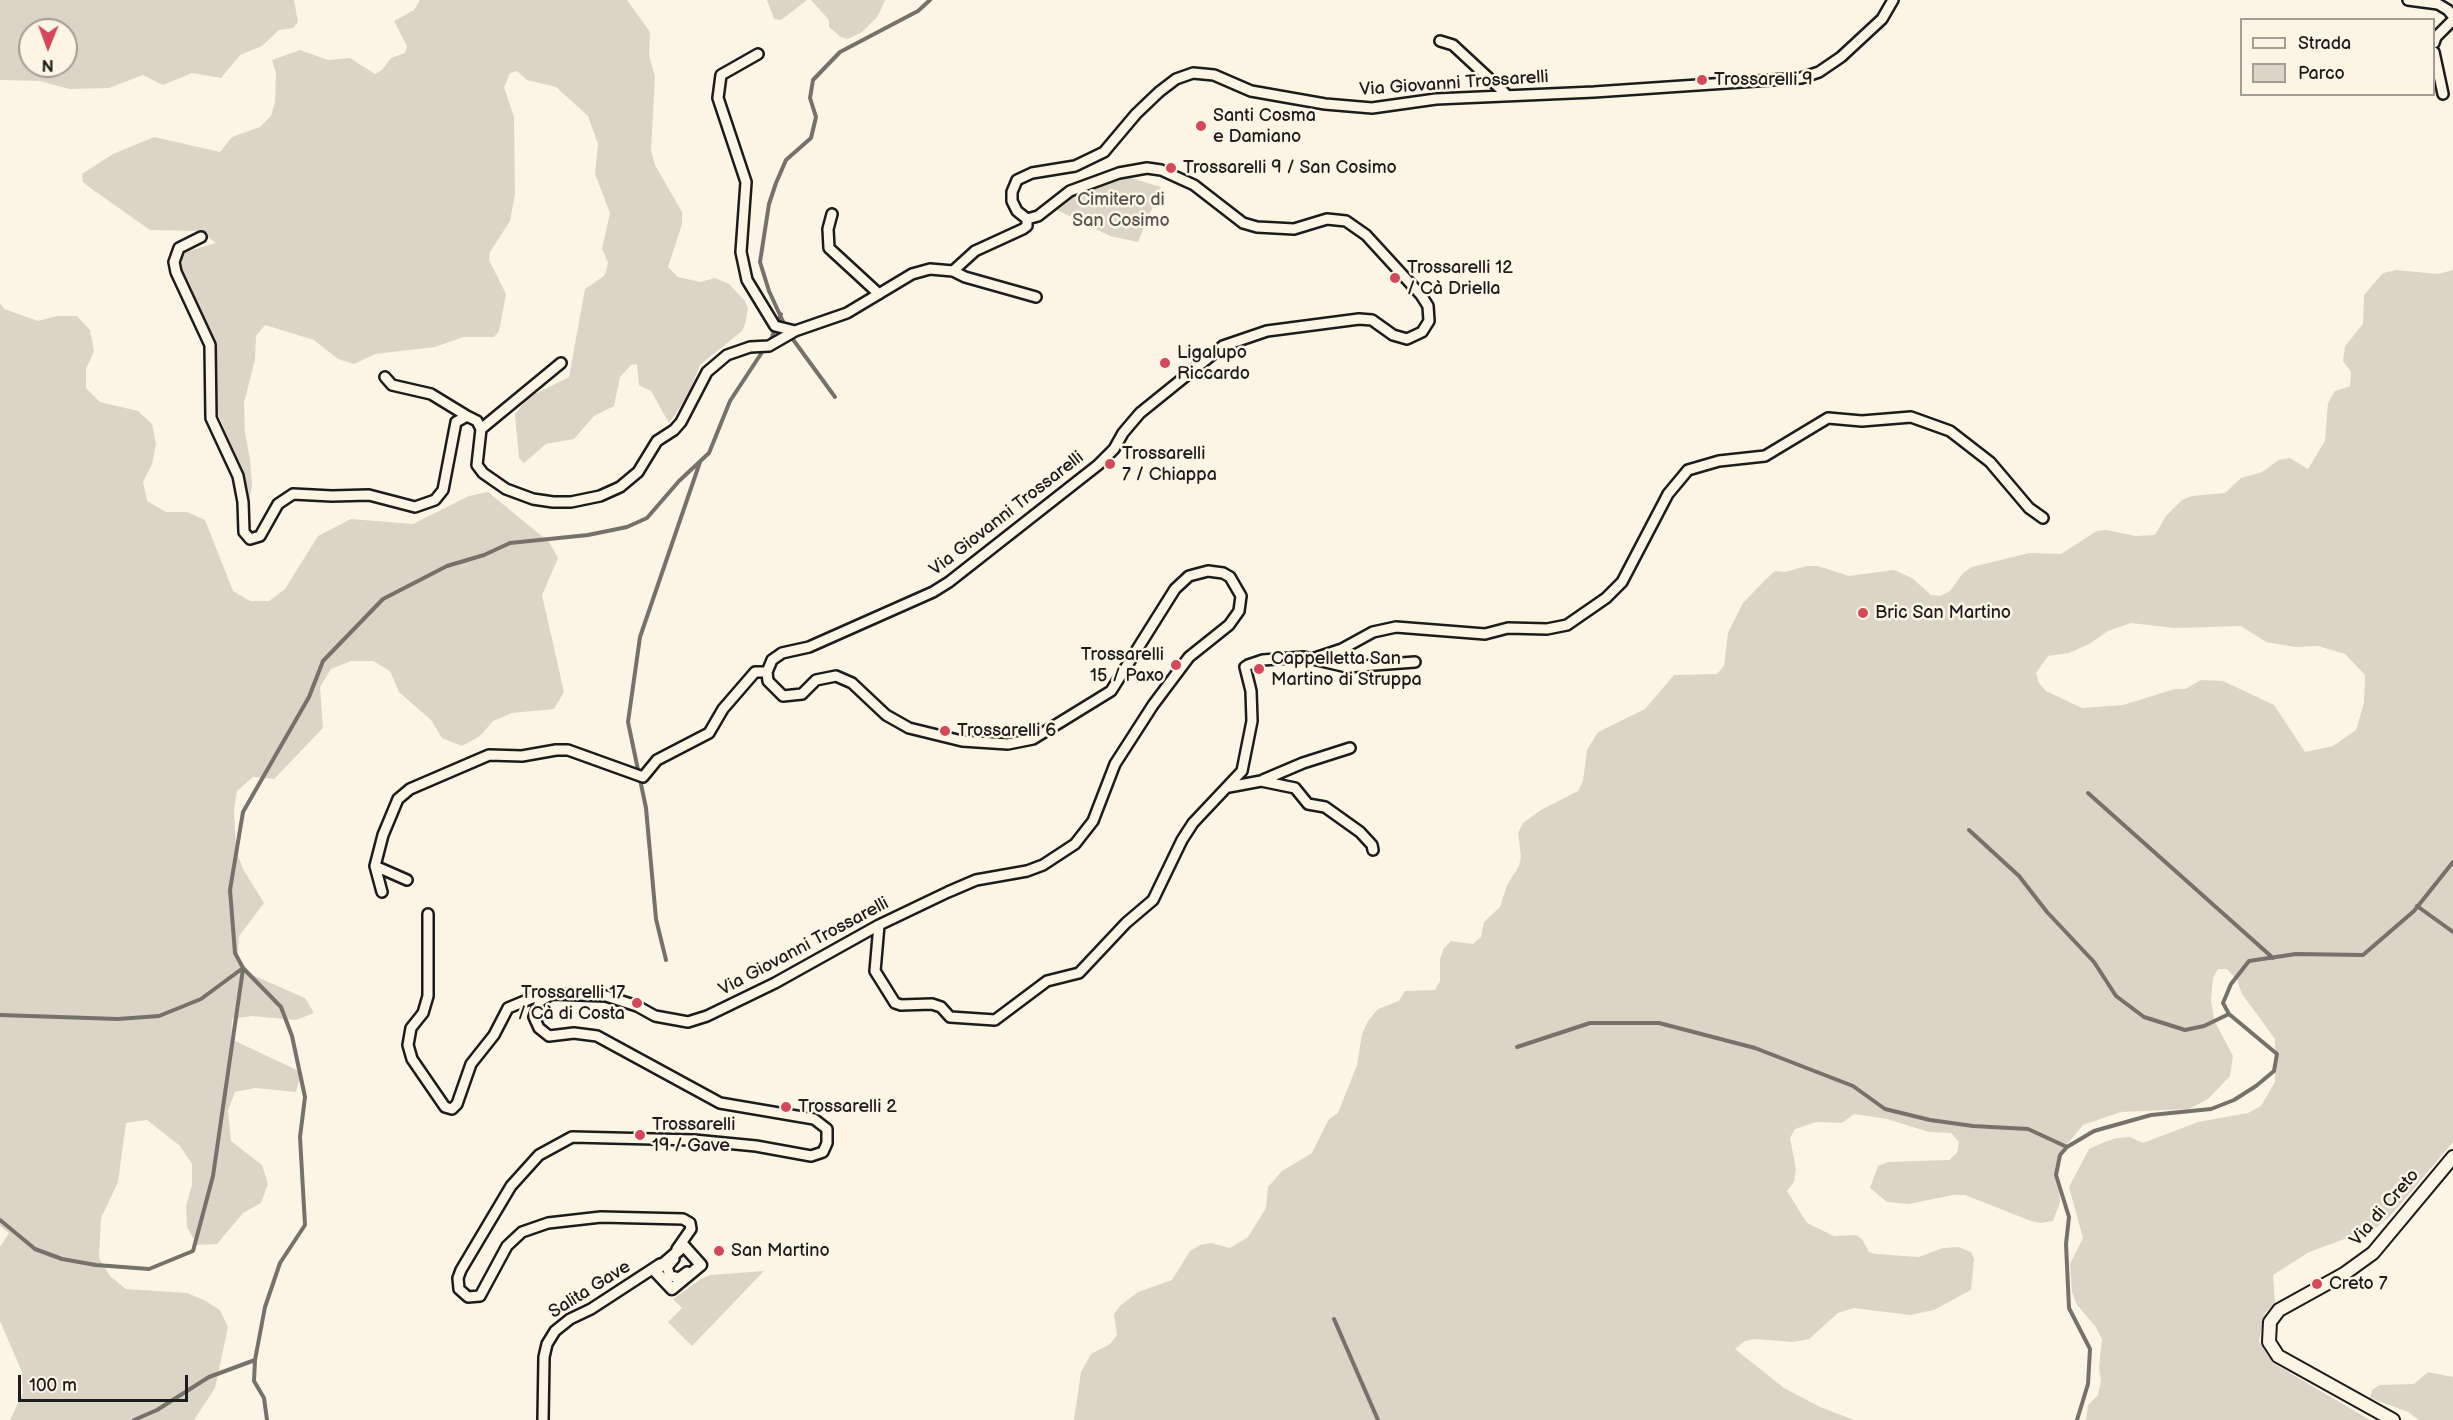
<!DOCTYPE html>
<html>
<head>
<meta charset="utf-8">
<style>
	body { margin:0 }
	#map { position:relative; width:2453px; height:1420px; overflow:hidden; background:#fcf5e5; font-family:"Balsamiq Sans",sans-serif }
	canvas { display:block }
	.legend { position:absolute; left:2240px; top:18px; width:195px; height:78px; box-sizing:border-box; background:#fcf5e5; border:2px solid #a29e95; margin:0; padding:8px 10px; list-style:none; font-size:18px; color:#1c1c1c }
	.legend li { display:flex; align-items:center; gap:12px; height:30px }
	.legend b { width:30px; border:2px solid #a29e95 }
	.north { position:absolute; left:18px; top:18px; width:60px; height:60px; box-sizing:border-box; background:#fcf5e5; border:2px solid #a29e95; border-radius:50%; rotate:181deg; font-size:16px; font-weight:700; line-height:24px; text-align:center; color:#1c1c1c }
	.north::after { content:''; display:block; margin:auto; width:21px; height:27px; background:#d1495b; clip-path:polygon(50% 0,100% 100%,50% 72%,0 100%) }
	.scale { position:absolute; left:18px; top:1375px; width:170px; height:27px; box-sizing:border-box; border:3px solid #1c1c1c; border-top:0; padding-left:8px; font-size:18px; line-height:21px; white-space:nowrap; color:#1c1c1c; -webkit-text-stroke:4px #fcf5e5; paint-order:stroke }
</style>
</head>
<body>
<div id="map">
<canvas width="2453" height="1420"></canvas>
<ul class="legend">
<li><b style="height:8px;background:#fcf5e5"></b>Strada</li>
<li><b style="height:16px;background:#dbd5c8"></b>Parco</li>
</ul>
<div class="north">N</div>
<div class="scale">100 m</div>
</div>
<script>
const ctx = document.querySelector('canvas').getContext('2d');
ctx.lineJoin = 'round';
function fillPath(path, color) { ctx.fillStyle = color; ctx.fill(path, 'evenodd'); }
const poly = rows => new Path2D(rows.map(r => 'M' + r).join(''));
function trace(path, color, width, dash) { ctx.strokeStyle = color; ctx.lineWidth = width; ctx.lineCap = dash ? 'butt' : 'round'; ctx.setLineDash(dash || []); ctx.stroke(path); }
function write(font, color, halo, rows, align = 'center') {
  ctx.font = font + ' "Balsamiq Sans",sans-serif'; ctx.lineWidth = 5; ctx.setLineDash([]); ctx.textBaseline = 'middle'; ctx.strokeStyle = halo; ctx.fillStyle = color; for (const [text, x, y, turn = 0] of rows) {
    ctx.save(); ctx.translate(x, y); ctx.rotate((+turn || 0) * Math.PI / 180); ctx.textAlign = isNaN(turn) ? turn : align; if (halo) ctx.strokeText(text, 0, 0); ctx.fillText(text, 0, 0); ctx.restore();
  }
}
const green = poly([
	[0,0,294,0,298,22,293,28,279,30,262,46,240,55,221,78,192,73,163,85,143,75,109,88,69,89,40,81,0,80],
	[30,30,66,30,66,66,30,66],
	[420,0,627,0,650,32,649,55,655,77,651,150,655,165,682,212,682,224,668,267,678,277,700,282,715,278,729,284,745,301,748,309,745,324,742,331,700,365,688,396,669,423,651,391,639,385,637,364,631,365,620,377,614,406,594,416,574,439,546,444,524,463,519,458,515,414,529,397,569,377,585,289,604,276,607,269,608,262,602,249,610,213,595,174,598,144,588,116,556,87,527,80,517,71,510,73,504,87,514,117,515,194,510,221,490,252,489,260,506,294,499,331,494,337,463,337,435,347,375,354,354,364,338,359,314,340,265,325,256,336,255,359,244,403,245,433,250,459,252,486,249,503,244,474,215,407,215,349,178,260,181,253,216,243,199,231,150,230,89,187,83,182,82,174,113,154,154,137,220,152,232,137,260,127,271,116,275,102,276,73,272,60,300,50,328,60,350,58,375,74,382,70,391,58,405,53,407,46,394,21,414,10],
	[767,0,807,0,781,20,774,19],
	[811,0,885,0,878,16,862,32,848,39,841,37,829,27,829,20],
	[1128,177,1161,187,1138,242,1110,236,1057,210,1068,199],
	[2396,270,2438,274,2453,270,2453,1142,2392,1214,2377,1227,2309,1252,2273,1275,2275,1303,2265,1313,2259,1341,2273,1363,2370,1420,2086,1420,2088,1405,2098,1395,2101,1381,2099,1367,2102,1339,2095,1326,2077,1305,2072,1292,2070,1264,2083,1238,2069,1187,2089,1149,2102,1143,2116,1138,2130,1137,2143,1143,2198,1122,2248,1113,2261,1106,2275,1082,2275,1039,2242,994,2237,980,2227,969,2218,969,2213,978,2211,1000,2214,1020,2233,1056,2230,1076,2208,1099,2189,1109,2121,1112,2083,1125,2059,1154,2057,1171,2060,1202,2053,1221,2041,1223,2031,1221,1965,1195,1953,1195,1909,1204,1887,1202,1870,1188,1878,1166,1888,1162,1949,1160,1957,1153,1959,1142,1951,1133,1929,1132,1887,1119,1854,1114,1842,1123,1816,1122,1795,1129,1790,1138,1796,1169,1794,1182,1787,1191,1807,1223,1834,1236,1856,1235,1862,1239,1869,1252,1876,1254,1919,1257,1943,1248,1958,1247,1971,1252,1974,1259,1971,1290,1934,1310,1910,1315,1854,1308,1838,1313,1809,1339,1793,1342,1754,1339,1745,1341,1735,1349,1784,1388,1820,1407,1854,1420,1074,1420,1081,1372,1091,1354,1110,1344,1117,1335,1114,1314,1120,1306,1138,1292,1172,1280,1190,1251,1200,1245,1211,1243,1230,1248,1248,1237,1266,1208,1268,1187,1282,1171,1312,1153,1329,1119,1338,1113,1357,1065,1362,1034,1368,1021,1378,1009,1399,1001,1405,991,1435,990,1440,981,1440,959,1444,948,1451,941,1473,944,1481,937,1484,922,1500,907,1507,885,1519,866,1521,856,1518,833,1523,823,1541,810,1578,791,1583,781,1587,750,1598,732,1645,709,1674,675,1717,674,1724,666,1728,633,1743,603,1766,579,1775,571,1785,572,1807,566,1818,566,1849,576,1894,570,1912,578,1931,595,1940,596,1950,591,1963,573,1972,567,2029,553,2061,554,2097,531,2106,530,2136,536,2155,535,2166,516,2182,500,2192,496,2225,493,2241,478,2262,472,2279,460,2290,458,2308,469,2325,441,2328,403,2335,391,2350,386,2351,372,2343,361,2345,346,2363,324,2364,295,2383,273],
	[2131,623,2175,628,2241,626,2266,642,2295,647,2318,646,2345,654,2365,675,2364,703,2356,730,2333,746,2305,752,2274,705,2223,681,2201,680,2185,689,2175,689,2123,705,2082,708,2046,691,2039,683,2036,673,2048,656,2069,653,2089,644,2108,631],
	[0,303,4,309,38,321,57,316,77,316,90,330,94,351,86,369,86,388,100,402,138,411,152,424,156,444,152,464,143,482,147,501,166,512,187,512,205,520,233,591,250,601,269,601,285,589,318,536,351,519,413,524,469,496,488,492,549,542,558,558,542,595,564,692,554,709,512,713,493,721,480,736,462,746,442,738,431,720,399,692,390,671,373,661,351,661,331,669,320,687,323,728,274,779,253,777,237,791,234,810,236,850,243,869,264,903,239,936,238,956,250,974,305,998,314,1013,296,1020,252,1016,232,1019,231,1039,301,1072,296,1092,255,1088,235,1092,228,1111,231,1141,262,1165,268,1184,261,1203,243,1213,217,1244,197,1245,187,1227,186,1206,192,1185,192,1164,180,1146,147,1120,126,1123,118,1182,101,1218,99,1258,110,1276,126,1289,187,1293,204,1300,220,1310,228,1327,215,1388,194,1420,10,1420,23,1393,22,1372,0,1321,0,1247,9,1233,0,1226],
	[764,1271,692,1346,668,1322,682,1308,673,1299,701,1279,710,1275],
	[2428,1372,2453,1377,2453,1420,2419,1420,2408,1412,2370,1398,2372,1390,2380,1385,2414,1384]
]);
const stream = poly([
	[786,328,769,291,760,262,769,204,776,183,786,160,811,138,816,117,810,98,813,80,840,52,918,11,930,0],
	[789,334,835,397],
	[2088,793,2273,958],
	[1969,830,2019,876,2047,912,2094,962,2116,996,2144,1017,2185,1030,2204,1026,2229,1014],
	[2417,906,2453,932],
	[666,960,656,919,646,808,628,722,640,637,700,462],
	[0,1015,118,1019,159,1016,201,999,243,968],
	[1517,1047,1590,1023,1659,1023,1755,1048,1853,1086,1885,1109,1930,1120,1973,1126,2028,1129,2067,1147],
	[0,1220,35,1249,62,1259,96,1265,149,1269,193,1251,213,1176,243,969],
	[1334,1319,1378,1420],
	[134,1420,157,1410,209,1377,255,1360],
	[267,1420,264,1398,254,1381,255,1360,265,1307,280,1263,305,1225,300,1137,305,1097,292,1036,281,1007,243,968,235,953,230,890,243,812,309,697,323,661,383,599,447,566,484,555,510,543,588,535,627,527,647,518,679,481,709,453,730,401,772,337,781,314],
	[2077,1420,2088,1384,2090,1349,2069,1308,2066,1244,2069,1217,2056,1175,2060,1155,2067,1147,2094,1131,2151,1115,2211,1109,2234,1100,2256,1086,2274,1071,2277,1054,2229,1014,2223,1003,2231,984,2249,961,2296,954,2363,955,2414,911,2453,862]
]);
const minor = poly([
	[2408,0,2438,4,2448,10,2453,16],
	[1440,41,1453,45,1508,96],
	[2434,43,2436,37,2453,20],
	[2434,52,2443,94],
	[758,54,721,75,718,98,746,182,741,252,747,280,775,326,795,331],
	[832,214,828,229,829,248,879,294],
	[201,237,179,248,174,262,176,272,210,345,211,418,238,476,243,502,244,532,250,539,260,536,278,504,293,494,332,496,369,495,415,507,435,500,443,490,456,422,467,416,477,421,481,429,477,465,483,473,506,489,533,499,553,502,571,502,600,496,620,487,638,472,657,441,674,430,681,422,707,372,727,355,750,347,769,346,795,331,847,313,912,274,930,269,953,271,965,277,1036,297],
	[953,271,975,251,1023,229,1027,226,1027,219],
	[385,377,392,385,431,394,467,416],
	[481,429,561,363],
	[1315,658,1342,649,1373,632,1396,627,1485,634,1508,628,1547,629,1567,625,1606,598,1622,582,1668,494,1688,470,1719,461,1765,456,1828,418,1862,421,1911,417,1950,431,1990,462,2029,508,2043,518],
	[1263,780,1303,763,1350,748],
	[1229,787,1261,781,1295,788,1308,804,1325,807,1360,832,1372,845,1373,850],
	[375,866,407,880],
	[382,892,375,866,383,835,398,799,410,789,489,755,522,756,556,750,568,750,643,777,657,760,709,733,723,709,755,672,767,672],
	[428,914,428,996,423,1013,411,1028,408,1045,412,1059,445,1107,452,1109,457,1104,471,1064,494,1035,508,1008,537,996,546,996],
	[879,925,875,971,895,1003,901,1005,932,1004,941,1007,950,1017,995,1020,1047,981,1079,973,1126,923,1153,900,1182,840,1193,823,1242,771,1252,721,1251,691,1245,667,1248,665,1263,660,1304,657,1347,667,1415,662],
	[677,1249,691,1229,690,1223,683,1219,601,1217,548,1223,522,1232,507,1246,480,1296,468,1297,459,1289,458,1278,461,1270,511,1186,539,1155,572,1137,694,1140,756,1146,811,1156,823,1152,827,1143,827,1129,814,1119,720,1103,597,1036,574,1033,549,1036,539,1028,534,1017,540,1001,552,994,606,996,637,1006,655,1016,688,1022,707,1016,775,983,879,925,948,892,976,880,1027,871,1043,865,1075,844,1093,821,1115,764,1153,705,1189,657,1229,625,1239,611,1241,596,1230,577,1223,573,1208,571,1189,576,1175,589,1111,691,1033,739,1008,744,962,741,909,728,886,715,852,683,836,676,816,680,802,694,783,696,768,681,767,672,772,660,782,653,809,647,933,592,949,582,1098,465,1114,449,1123,433,1140,413,1223,346,1267,331,1359,319,1372,320,1393,335,1407,339,1422,332,1429,321,1428,306,1421,295,1366,235,1346,221,1327,219,1294,229,1257,227,1243,223,1194,185,1161,170,1147,168,1119,173,1070,191,1038,216,1027,219,1017,211,1012,201,1012,192,1017,180,1032,173,1075,166,1104,152,1136,114,1159,92,1176,79,1193,73,1214,75,1251,91,1325,104,1372,108,1436,99,1594,92,1801,78,1819,72,1841,57,1882,19,1893,0],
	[674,1259,667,1267,670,1276,679,1278,687,1272],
	[543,1420,544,1357,547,1344,555,1331,570,1319,591,1309,660,1264]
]);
const tertiary = poly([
	[684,1246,701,1265,672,1289,655,1271,684,1246]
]);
const secondary = poly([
	[2393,1420,2278,1356,2269,1342,2270,1322,2279,1310,2344,1274,2373,1253,2453,1157]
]);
const markers = [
	[1702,80,6,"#d1495b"],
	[1201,126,6,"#d1495b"],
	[1171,168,6,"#d1495b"],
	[1395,278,6,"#d1495b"],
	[1165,363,6,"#d1495b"],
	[1110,464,6,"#d1495b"],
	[1863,613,6,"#d1495b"],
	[1176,665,6,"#d1495b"],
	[1259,669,6,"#d1495b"],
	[945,731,6,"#d1495b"],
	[637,1003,6,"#d1495b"],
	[786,1107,6,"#d1495b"],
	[640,1135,6,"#d1495b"],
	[719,1251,6,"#d1495b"],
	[2317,1284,6,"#d1495b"]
];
const poiNames = [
	["Trossarelli 9",1714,80],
	["Santi Cosma",1213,116],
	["e Damiano",1213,137],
	["Trossarelli 9 / San Cosimo",1183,168],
	["Trossarelli 12",1407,268],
	["/ Cà Driella",1407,289],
	["Ligalupo",1177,353],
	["Riccardo",1177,374],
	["Trossarelli",1122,454],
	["7 / Chiappa",1122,475],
	["Bric San Martino",1875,613],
	["Trossarelli",1164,655,"right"],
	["15 / Paxo",1164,676,"right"],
	["Cappelletta San",1271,659],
	["Martino di Struppa",1271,680],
	["Trossarelli 6",957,731],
	["Trossarelli 17",625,993,"right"],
	["/ Cà di Costa",625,1014,"right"],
	["Trossarelli 2",798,1107],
	["Trossarelli",652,1125],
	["19 / Gave",652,1146],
	["San Martino",731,1251],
	["Creto 7",2329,1284]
];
const streetNames = [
	["Via Giovanni Trossarelli",1454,84,-4],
	["Via Giovanni Trossarelli",1007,514,-38],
	["Via Giovanni Trossarelli",804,947,-28],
	["Via di Creto",2385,1208,-49],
	["Salita Gave",590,1290,-32]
];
const parkNames = [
	["Cimitero di",1121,200],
	["San Cosimo",1121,221]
];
fillPath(green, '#dbd5c8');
trace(stream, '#75726c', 4);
trace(minor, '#1c1c1c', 14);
trace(tertiary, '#1c1c1c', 15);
trace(secondary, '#1c1c1c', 16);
trace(minor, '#fcf5e5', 9);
trace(tertiary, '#fcf5e5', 10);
trace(secondary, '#fcf5e5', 12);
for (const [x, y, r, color] of markers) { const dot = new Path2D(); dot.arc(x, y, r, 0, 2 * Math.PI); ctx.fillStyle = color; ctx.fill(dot); trace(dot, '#fcf5e5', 2); }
write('18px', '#1c1c1c', '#fcf5e5', poiNames, 'left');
write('18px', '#1c1c1c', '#fcf5e5', streetNames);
write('18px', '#555450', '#fcf5e5', parkNames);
</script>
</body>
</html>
